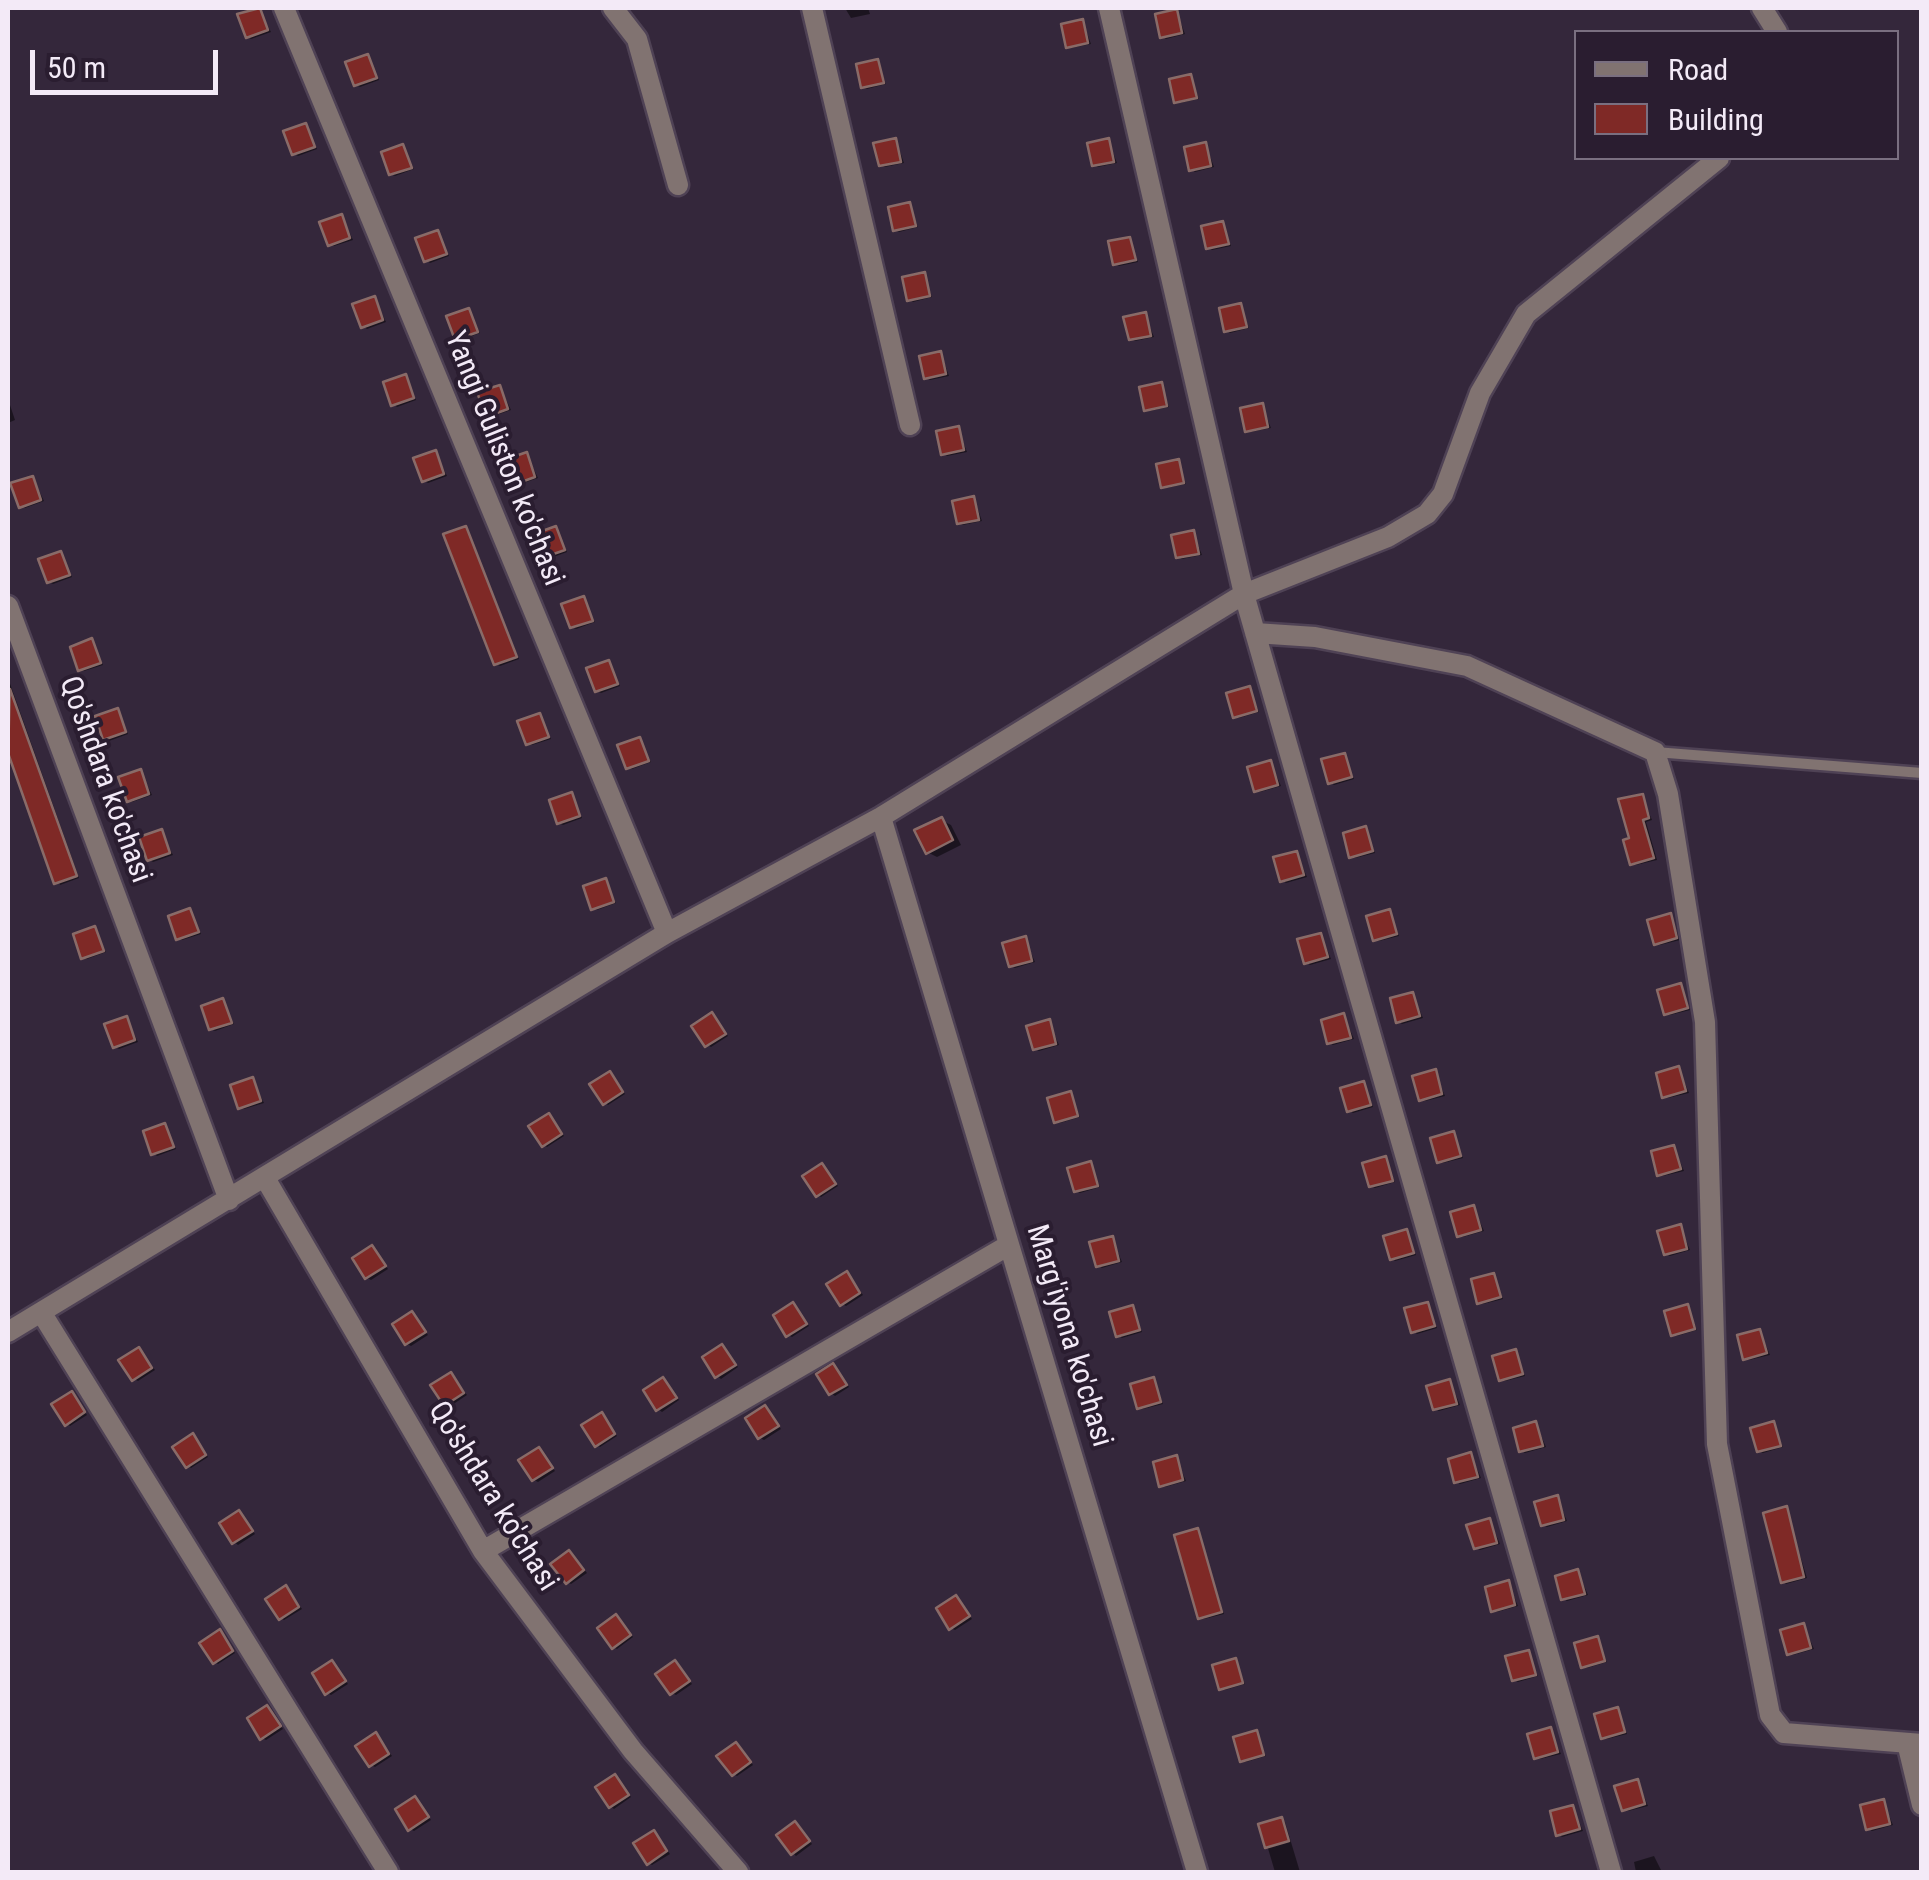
<!DOCTYPE html>
<html>
<head>
<meta charset="utf-8">
<style>
	body { margin:0 }
	#map { position:relative; width:1929px; height:1880px; overflow:hidden; background:#34273b; font-family:"Roboto Condensed",sans-serif }
	canvas { display:block }
	.frame { position:absolute; inset:0; border:10px solid #f3eaf7; pointer-events:none }
	.legend { position:absolute; left:1574px; top:30px; width:325px; height:130px; box-sizing:border-box; background:#2a1d30; border:2px solid #7a6f80; margin:0; padding:12px 18px; list-style:none; font-size:30px; color:#f3eaf7 }
	.legend li { display:flex; align-items:center; gap:20px; height:50px }
	.legend b { width:50px; border:2px solid #7a6f80 }
	.scale { position:absolute; left:30px; top:50px; width:188px; height:45px; box-sizing:border-box; border:5px solid #f3eaf7; border-top:0; padding-left:12px; font-size:30px; line-height:35px; white-space:nowrap; color:#f3eaf7; -webkit-text-stroke:8px #2a1d30; paint-order:stroke }
</style>
</head>
<body>
<div id="map">
<canvas width="1929" height="1880"></canvas>
<div class="frame"></div>
<ul class="legend">
<li><b style="height:12px;background:#817371"></b>Road</li>
<li><b style="height:28px;background:#7f2926"></b>Building</li>
</ul>
<div class="scale">50 m</div>
</div>
<script>
const ctx = document.querySelector('canvas').getContext('2d');
ctx.lineJoin = 'round';
function fillPath(path, color) { ctx.fillStyle = color; ctx.fill(path, 'evenodd'); }
const poly = rows => new Path2D(rows.map(r => 'M' + r).join(''));
function trace(path, color, width, dash) { ctx.strokeStyle = color; ctx.lineWidth = width; ctx.lineCap = dash ? 'butt' : 'round'; ctx.setLineDash(dash || []); ctx.stroke(path); }
function write(font, color, halo, rows, align = 'center') {
  ctx.font = font + ' "Roboto Condensed",sans-serif'; ctx.lineWidth = 8; ctx.setLineDash([]); ctx.textBaseline = 'middle'; ctx.strokeStyle = halo; ctx.fillStyle = color; for (const [text, x, y, turn = 0] of rows) {
    ctx.save(); ctx.translate(x, y); ctx.rotate((+turn || 0) * Math.PI / 180); ctx.textAlign = isNaN(turn) ? turn : align; if (halo) ctx.strokeText(text, 0, 0); ctx.fillText(text, 0, 0); ctx.restore();
  }
}
const shadow = poly([
	[845,8,868,8,870,14,851,18],
	[259,9,271,32,251,39,248,37],
	[1177,12,1185,34,1166,39,1162,36],
	[1083,22,1091,44,1072,48,1068,46],
	[368,57,379,80,360,87,356,85],
	[878,62,886,84,867,89,863,87],
	[1191,77,1199,99,1180,103,1176,101],
	[306,126,317,149,298,156,294,154],
	[896,140,904,163,885,167,881,165],
	[1108,140,1117,163,1098,167,1094,165],
	[1206,145,1214,167,1195,172,1191,169],
	[403,146,414,169,395,176,391,174],
	[910,205,918,227,899,232,895,230],
	[342,216,353,240,334,246,330,244],
	[1223,223,1231,246,1212,250,1209,248],
	[438,233,449,256,430,263,426,260],
	[1130,239,1138,262,1119,266,1115,264],
	[924,275,932,297,913,302,909,299],
	[375,299,386,322,367,329,363,326],
	[1241,306,1249,328,1230,333,1226,330],
	[469,310,480,333,461,340,457,338],
	[1145,315,1154,337,1135,341,1131,339],
	[941,353,949,376,930,380,926,378],
	[405,377,416,400,397,407,393,404],
	[1161,385,1169,407,1150,411,1147,409],
	[500,387,511,410,491,417,488,415],
	[8,399,15,420,8,423],
	[1262,406,1271,428,1251,432,1248,430],
	[958,429,967,452,947,456,944,454],
	[436,453,447,476,428,483,424,481],
	[527,455,538,478,518,485,515,483],
	[1178,462,1186,484,1167,488,1163,486],
	[33,478,44,501,25,508,21,506],
	[974,498,982,521,963,525,959,523],
	[466,529,519,659,500,666,496,664],
	[556,529,567,552,548,559,544,557],
	[1193,532,1202,555,1182,559,1179,557],
	[61,554,72,577,53,584,49,582],
	[584,599,595,622,576,629,572,627],
	[92,641,103,665,84,671,80,669],
	[609,663,620,686,601,693,597,691],
	[8,678,79,878,60,885,8,747],
	[1250,689,1259,712,1239,718,1235,716],
	[117,711,128,734,109,741,105,738],
	[540,715,551,739,532,745,528,743],
	[640,740,651,762,632,769,628,767],
	[1344,755,1354,779,1334,785,1330,782],
	[1271,763,1281,786,1260,792,1256,790],
	[141,772,152,795,132,802,129,800],
	[571,795,582,818,563,825,559,823],
	[1642,796,1652,820,1646,822,1657,860,1636,865,1632,863],
	[941,820,951,825,961,845,937,857,927,852],
	[1366,829,1375,853,1355,858,1351,856],
	[161,832,173,855,153,862,150,860],
	[1297,854,1307,877,1286,883,1282,880],
	[606,880,616,903,597,910,593,908],
	[190,910,201,934,182,940,178,938],
	[1389,912,1399,936,1379,941,1375,939],
	[1670,916,1680,940,1660,945,1656,943],
	[95,929,106,952,87,959,83,957],
	[1321,935,1331,959,1310,965,1306,962],
	[1025,939,1035,962,1015,968,1011,966],
	[1680,986,1690,1010,1670,1015,1666,1013],
	[1413,995,1423,1018,1402,1024,1398,1021],
	[223,1001,234,1024,215,1031,211,1029],
	[712,1015,728,1036,711,1047,707,1045],
	[1344,1016,1354,1039,1333,1045,1330,1043],
	[127,1019,138,1042,119,1049,115,1047],
	[1049,1022,1059,1045,1039,1051,1035,1049],
	[1679,1069,1689,1093,1668,1098,1665,1096],
	[1435,1072,1445,1096,1425,1101,1421,1099],
	[610,1073,625,1094,608,1105,605,1103],
	[252,1079,264,1103,244,1109,240,1107],
	[1364,1083,1373,1107,1353,1113,1349,1110],
	[1071,1094,1080,1117,1060,1123,1056,1121],
	[549,1116,564,1136,547,1147,543,1145],
	[165,1126,176,1149,157,1156,153,1153],
	[1453,1134,1463,1158,1443,1163,1439,1161],
	[1674,1147,1684,1171,1663,1176,1660,1174],
	[1385,1159,1395,1182,1375,1188,1371,1186],
	[1090,1164,1100,1187,1080,1193,1076,1191],
	[822,1165,838,1186,821,1197,817,1195],
	[1474,1208,1484,1231,1463,1237,1459,1235],
	[1680,1227,1690,1250,1670,1256,1666,1254],
	[1406,1232,1416,1255,1395,1261,1392,1258],
	[1112,1238,1122,1262,1102,1268,1098,1265],
	[372,1248,388,1269,371,1280,367,1278],
	[847,1274,863,1295,846,1306,842,1304],
	[1494,1275,1503,1299,1483,1304,1479,1302],
	[1427,1304,1437,1328,1417,1334,1413,1331],
	[793,1305,809,1326,792,1337,788,1335],
	[1688,1307,1697,1330,1677,1336,1673,1334],
	[1133,1308,1142,1332,1122,1338,1118,1335],
	[412,1314,428,1335,411,1346,407,1344],
	[1760,1331,1770,1355,1749,1360,1745,1358],
	[722,1347,738,1367,721,1379,717,1376],
	[139,1350,155,1370,138,1381,134,1379],
	[1516,1352,1525,1376,1505,1381,1501,1379],
	[833,1366,849,1387,835,1396,831,1393],
	[451,1375,467,1395,449,1407,446,1404],
	[663,1380,679,1400,662,1412,658,1409],
	[1154,1380,1163,1404,1143,1409,1139,1407],
	[1450,1381,1460,1405,1439,1411,1435,1409],
	[72,1394,87,1415,70,1426,67,1424],
	[765,1408,781,1429,764,1440,760,1438],
	[602,1415,617,1436,600,1447,596,1445],
	[1773,1423,1783,1447,1763,1453,1759,1451],
	[1536,1424,1546,1447,1525,1453,1522,1451],
	[193,1436,208,1457,191,1468,188,1466],
	[539,1450,555,1471,538,1482,534,1480],
	[1471,1455,1481,1478,1460,1484,1457,1482],
	[1176,1458,1186,1481,1165,1487,1162,1485],
	[1557,1498,1567,1521,1547,1527,1543,1525],
	[1786,1509,1807,1578,1786,1584,1783,1582],
	[239,1513,255,1534,238,1545,234,1542],
	[1490,1521,1500,1544,1480,1550,1476,1548],
	[1197,1530,1224,1614,1204,1619,1200,1617],
	[570,1552,587,1573,571,1584,567,1582],
	[1578,1572,1588,1595,1567,1601,1564,1599],
	[1508,1583,1518,1606,1497,1612,1494,1610],
	[286,1588,302,1609,284,1620,281,1618],
	[956,1598,972,1619,955,1630,951,1628],
	[616,1617,633,1637,617,1649,613,1647],
	[1804,1626,1814,1649,1793,1655,1789,1653],
	[220,1632,235,1653,218,1664,214,1662],
	[1597,1639,1607,1662,1587,1668,1583,1666],
	[1528,1652,1538,1676,1518,1682,1514,1680],
	[1236,1661,1245,1684,1225,1690,1221,1688],
	[332,1663,348,1684,331,1695,327,1693],
	[678,1665,692,1684,676,1695,672,1693],
	[267,1708,283,1729,266,1740,262,1738],
	[1618,1710,1627,1734,1607,1739,1603,1737],
	[1550,1730,1561,1754,1540,1759,1536,1757],
	[1256,1733,1266,1756,1246,1762,1242,1760],
	[376,1735,392,1756,375,1767,371,1765],
	[740,1747,753,1765,737,1776,733,1774],
	[615,1776,631,1797,614,1809,610,1806],
	[1638,1782,1648,1806,1628,1811,1624,1809],
	[415,1799,431,1820,414,1831,410,1829],
	[1883,1801,1893,1825,1872,1831,1869,1829],
	[1573,1808,1583,1831,1562,1837,1559,1834],
	[1281,1820,1285,1822,1300,1872,1275,1872,1261,1825],
	[799,1826,812,1844,796,1856,793,1853],
	[654,1833,670,1854,652,1865,648,1863],
	[1654,1856,1662,1872,1636,1872,1634,1862]
]);
const building = poly([
	[260,8,268,30,246,38,237,14,260,8],
	[1177,9,1182,33,1160,38,1155,14,1177,9],
	[1083,19,1088,43,1066,48,1061,24,1083,19],
	[368,54,377,78,354,86,345,62,368,54],
	[878,59,884,83,861,88,856,64,878,59],
	[1191,74,1197,98,1174,103,1169,79,1191,74],
	[306,123,315,147,292,155,283,131,306,123],
	[896,138,901,162,879,166,873,143,896,138],
	[1109,138,1114,162,1092,166,1087,143,1109,138],
	[1206,142,1211,166,1189,171,1184,147,1206,142],
	[403,144,412,168,389,175,381,152,403,144],
	[910,202,916,226,893,231,888,207,910,202],
	[342,214,350,238,328,246,319,222,342,214],
	[1223,221,1229,244,1206,249,1201,226,1223,221],
	[438,230,447,254,424,262,415,238,438,230],
	[1130,237,1136,260,1113,265,1108,241,1130,237],
	[925,272,930,296,907,301,902,277,925,272],
	[375,296,383,320,361,328,352,304,375,296],
	[1241,303,1247,327,1224,332,1219,308,1241,303],
	[469,308,478,332,455,340,446,316,469,308],
	[1146,312,1151,336,1129,340,1123,317,1146,312],
	[941,351,946,374,924,379,919,356,941,351],
	[406,374,414,398,391,406,383,382,406,374],
	[1162,382,1167,406,1144,411,1139,387,1162,382],
	[500,385,508,409,486,417,477,392,500,385],
	[1263,403,1268,427,1245,432,1240,408,1263,403],
	[959,426,964,450,941,455,936,431,959,426],
	[436,450,444,474,422,482,413,458,436,450],
	[527,452,535,477,513,485,504,460,527,452],
	[1179,459,1184,483,1161,488,1156,464,1179,459],
	[33,476,41,500,19,508,10,483,33,476],
	[974,496,979,520,957,524,952,501,974,496],
	[466,526,517,657,494,665,443,534,466,526],
	[556,526,565,550,542,558,534,534,556,526],
	[1194,530,1199,554,1176,558,1171,535,1194,530],
	[61,551,70,575,47,583,38,559,61,551],
	[584,596,593,621,570,628,561,604,584,596],
	[92,638,101,663,78,671,70,647,92,638],
	[609,660,618,684,595,692,586,668,609,660],
	[1250,686,1257,711,1233,718,1226,693,1250,686],
	[10,689,77,876,54,884,8,753,10,689],
	[118,708,126,732,103,740,95,716,118,708],
	[540,713,549,737,526,745,517,721,540,713],
	[640,737,649,761,626,769,617,745,640,737],
	[1345,753,1352,777,1328,784,1321,759,1345,753],
	[1271,760,1278,785,1254,792,1247,767,1271,760],
	[141,769,149,794,127,802,118,777,141,769],
	[572,792,580,816,557,824,549,800,572,792],
	[1643,794,1649,818,1643,820,1654,858,1630,865,1623,840,1629,838,1618,799,1643,794],
	[942,817,953,840,926,854,914,830,942,817],
	[1366,826,1373,851,1349,858,1343,833,1366,826],
	[162,829,170,853,147,861,139,837,162,829],
	[1297,851,1304,875,1280,882,1273,857,1297,851],
	[606,878,614,902,591,910,583,886,606,878],
	[190,908,199,932,176,940,168,916,190,908],
	[1390,909,1397,934,1373,941,1366,916,1390,909],
	[1671,913,1677,938,1654,945,1647,920,1671,913],
	[95,926,104,951,81,959,73,934,95,926],
	[1321,933,1328,957,1304,964,1297,939,1321,933],
	[1026,936,1032,961,1009,967,1002,943,1026,936],
	[1681,983,1688,1008,1664,1015,1657,990,1681,983],
	[1413,992,1420,1016,1396,1023,1390,998,1413,992],
	[223,998,232,1023,209,1030,201,1006,223,998],
	[712,1012,726,1034,705,1047,691,1026,712,1012],
	[1344,1013,1351,1038,1327,1044,1321,1020,1344,1013],
	[127,1016,135,1040,113,1048,104,1024,127,1016],
	[1050,1019,1056,1044,1033,1050,1026,1026,1050,1019],
	[1679,1066,1686,1091,1662,1098,1656,1073,1679,1066],
	[1436,1069,1442,1094,1419,1101,1412,1076,1436,1069],
	[610,1071,623,1092,603,1105,589,1084,610,1071],
	[253,1077,261,1101,238,1109,230,1085,253,1077],
	[1364,1081,1371,1105,1347,1112,1340,1088,1364,1081],
	[1071,1091,1078,1116,1054,1123,1047,1098,1071,1091],
	[549,1113,562,1134,542,1147,528,1126,549,1113],
	[165,1123,174,1147,151,1155,143,1131,165,1123],
	[1454,1131,1461,1156,1437,1163,1430,1138,1454,1131],
	[1674,1145,1681,1169,1657,1176,1651,1151,1674,1145],
	[1386,1156,1393,1181,1369,1187,1362,1163,1386,1156],
	[1091,1161,1098,1186,1074,1192,1067,1168,1091,1161],
	[822,1163,836,1184,816,1197,802,1176,822,1163],
	[1474,1205,1481,1230,1457,1237,1450,1212,1474,1205],
	[1681,1224,1687,1249,1664,1255,1657,1231,1681,1224],
	[1407,1229,1414,1253,1390,1260,1383,1236,1407,1229],
	[1113,1236,1119,1261,1096,1267,1089,1242,1113,1236],
	[372,1245,386,1266,365,1279,352,1258,372,1245],
	[847,1271,860,1293,840,1306,826,1284,847,1271],
	[1494,1273,1501,1297,1477,1304,1471,1279,1494,1273],
	[793,1302,807,1324,786,1337,773,1315,793,1302],
	[1428,1302,1435,1326,1411,1333,1404,1308,1428,1302],
	[1688,1304,1695,1329,1671,1336,1664,1311,1688,1304],
	[1133,1305,1140,1330,1116,1337,1109,1312,1133,1305],
	[412,1311,426,1332,405,1345,392,1324,412,1311],
	[1760,1329,1767,1353,1743,1360,1737,1335,1760,1329],
	[722,1344,736,1365,715,1378,702,1357,722,1344],
	[139,1347,152,1368,132,1381,118,1360,139,1347],
	[1516,1349,1523,1374,1499,1381,1492,1356,1516,1349],
	[833,1363,847,1385,829,1395,816,1374,833,1363],
	[451,1372,464,1393,444,1406,430,1385,451,1372],
	[663,1377,677,1398,656,1411,643,1390,663,1377],
	[1154,1377,1161,1402,1137,1409,1130,1384,1154,1377],
	[1450,1379,1457,1404,1433,1410,1426,1386,1450,1379],
	[72,1391,85,1412,65,1426,51,1404,72,1391],
	[765,1405,779,1426,758,1439,745,1418,765,1405],
	[602,1412,615,1434,595,1447,581,1425,602,1412],
	[1536,1421,1543,1446,1519,1452,1513,1428,1536,1421],
	[1774,1421,1781,1446,1757,1452,1750,1428,1774,1421],
	[193,1433,206,1455,186,1468,172,1447,193,1433],
	[539,1447,553,1468,532,1481,518,1460,539,1447],
	[1471,1452,1478,1477,1454,1483,1448,1459,1471,1452],
	[1177,1455,1183,1480,1159,1487,1153,1462,1177,1455],
	[1558,1495,1564,1520,1541,1526,1534,1502,1558,1495],
	[1787,1506,1804,1577,1781,1583,1763,1513,1787,1506],
	[239,1510,253,1531,232,1544,219,1523,239,1510],
	[1490,1518,1497,1543,1474,1549,1466,1525,1490,1518],
	[1198,1528,1222,1612,1198,1619,1174,1535,1198,1528],
	[569,1550,584,1570,566,1584,550,1564,569,1550],
	[1578,1569,1585,1594,1561,1600,1555,1576,1578,1569],
	[1509,1580,1515,1605,1491,1612,1485,1587,1509,1580],
	[286,1585,299,1607,279,1620,265,1599,286,1585],
	[956,1595,970,1616,949,1630,936,1608,956,1595],
	[616,1614,631,1635,612,1649,597,1628,616,1614],
	[1804,1623,1811,1648,1787,1655,1780,1630,1804,1623],
	[220,1629,233,1651,213,1664,199,1643,220,1629],
	[1598,1636,1605,1661,1581,1668,1574,1643,1598,1636],
	[1529,1650,1536,1675,1512,1681,1505,1656,1529,1650],
	[1236,1658,1243,1683,1219,1690,1212,1665,1236,1658],
	[332,1660,346,1681,325,1695,312,1673,332,1660],
	[675,1660,690,1681,670,1695,655,1674,675,1660],
	[267,1705,281,1726,260,1740,247,1718,267,1705],
	[1618,1707,1625,1732,1601,1739,1594,1714,1618,1707],
	[1551,1727,1558,1752,1534,1759,1527,1734,1551,1727],
	[1257,1730,1264,1755,1240,1762,1233,1737,1257,1730],
	[376,1732,389,1754,369,1767,355,1746,376,1732],
	[736,1742,751,1762,732,1776,716,1756,736,1742],
	[615,1774,629,1795,609,1808,595,1787,615,1774],
	[1638,1779,1645,1804,1622,1811,1614,1786,1638,1779],
	[415,1796,429,1817,408,1831,395,1809,415,1796],
	[1884,1799,1890,1824,1866,1830,1860,1805,1884,1799],
	[1573,1805,1580,1829,1556,1836,1550,1811,1573,1805],
	[1282,1817,1289,1841,1265,1848,1258,1824,1282,1817],
	[795,1821,810,1841,791,1855,776,1835,795,1821],
	[654,1830,667,1851,647,1865,633,1843,654,1830]
]);
const lane = poly([
	[1655,752,1922,773]
]);
const street = poly([
	[284,8,667,933],
	[613,8,637,39,678,185],
	[812,8,910,425],
	[1109,8,1244,594,1611,1872],
	[1762,8,1777,32],
	[8,606,229,1200],
	[1255,633,1315,637,1467,666,1655,752,1668,794,1705,1022,1717,1444,1770,1715,1784,1733,1922,1744],
	[881,817,1197,1872],
	[265,1178,483,1551,633,1751,738,1872],
	[41,1312,388,1872],
	[8,1332,667,933,881,817,1244,594,1388,537,1427,514,1443,494,1480,393,1526,314,1719,158],
	[483,1551,1009,1245],
	[1907,1743,1922,1805]
]);
const streetNames = [
	["Yangi Guliston ko'chasi",503,459,68],
	["Qo'shdara ko'chasi",104,780,70],
	["Marg'iyona ko'chasi",1068,1336,73],
	["Qo'shdara ko'chasi",492,1497,58]
];
fillPath(shadow, '#0007');
fillPath(building, '#7f2926');
trace(building, '#896b68', 2.5);
trace(lane, '#4f4255', 15);
trace(street, '#4f4255', 25);
trace(lane, '#817371', 10);
trace(street, '#817371', 20);
write('30px', '#f3eaf7', '#2a1d30', streetNames);
</script>
</body>
</html>
